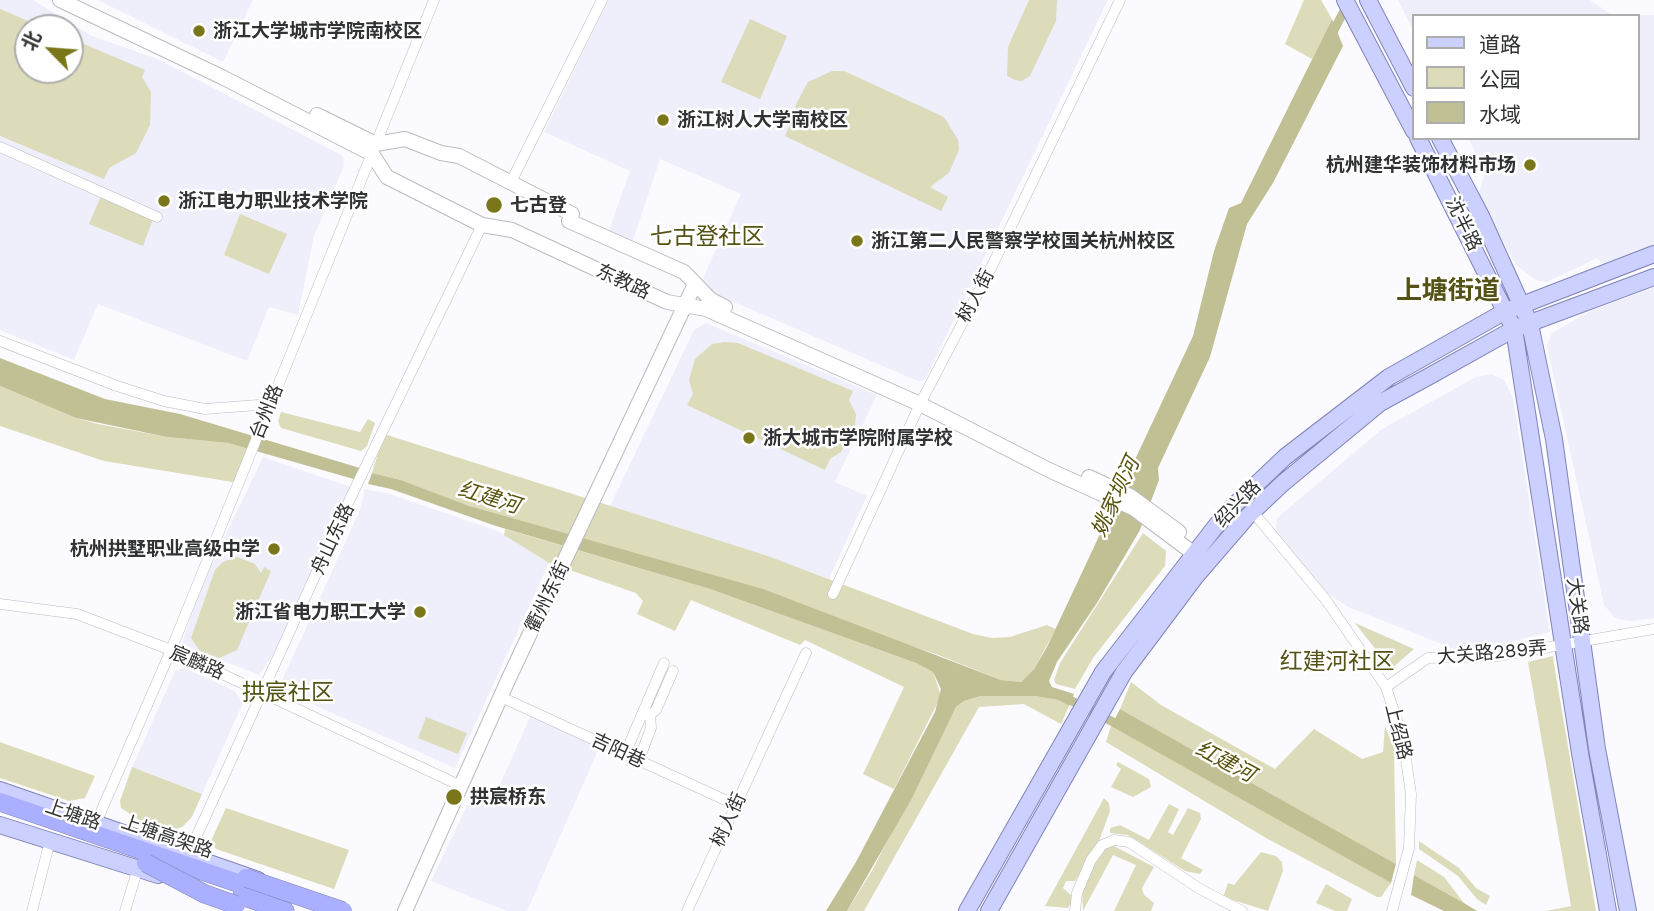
<!DOCTYPE html>
<html>
<head>
<meta charset="utf-8">
<style>
	body { margin:0 }
	#map { position:relative; width:1654px; height:911px; overflow:hidden; background:#fbfbff; font-family:"Work Sans","Noto Sans SC",sans-serif }
	canvas { display:block }
	.legend { position:absolute; left:1412px; top:14px; width:228px; height:126px; box-sizing:border-box; background:#fff; border:2px solid #adadad; margin:0; padding:9px 12px; list-style:none; font-size:21px; color:#313233 }
	.legend li { display:flex; align-items:center; gap:14px; height:35px }
	.legend b { width:35px; border:2px solid #adadad }
	.north { position:absolute; left:14px; top:14px; width:70px; height:70px; box-sizing:border-box; background:#fff; border:2px solid #adadad; border-radius:50%; rotate:295deg; font-size:19px; font-weight:700; line-height:28px; text-align:center; color:#313233 }
	.north::after { content:''; display:block; margin:auto; width:24px; height:32px; background:#7a761a; clip-path:polygon(50% 0,100% 100%,50% 72%,0 100%) }
</style>
</head>
<body>
<div id="map">
<canvas width="1654" height="911"></canvas>
<ul class="legend">
<li><b style="height:9px;background:#ccd0ff"></b>道路</li>
<li><b style="height:19px;background:#dcdbba"></b>公园</li>
<li><b style="height:19px;background:#c1c095"></b>水域</li>
</ul>
<div class="north">北</div>
</div>
<script>
const ctx = document.querySelector('canvas').getContext('2d');
ctx.lineJoin = 'round';
function fillPath(path, color) { ctx.fillStyle = color; ctx.fill(path, 'evenodd'); }
const poly = rows => new Path2D(rows.map(r => 'M' + r).join(''));
function trace(path, color, width, dash) { ctx.strokeStyle = color; ctx.lineWidth = width; ctx.lineCap = dash ? 'butt' : 'round'; ctx.setLineDash(dash || []); ctx.stroke(path); }
function write(font, color, halo, rows, align = 'center') {
  ctx.font = font + ' "Work Sans","Noto Sans SC",sans-serif'; ctx.lineWidth = 5; ctx.setLineDash([]); ctx.textBaseline = 'middle'; ctx.strokeStyle = halo; ctx.fillStyle = color; for (const [text, x, y, turn = 0] of rows) {
    ctx.save(); ctx.translate(x, y); ctx.rotate((+turn || 0) * Math.PI / 180); ctx.textAlign = isNaN(turn) ? turn : align; if (halo) ctx.strokeText(text, 0, 0); ctx.fillText(text, 0, 0); ctx.restore();
  }
}
const built = poly([
	[0,0,33,0,92,36,158,59,343,156,344,166,314,236,298,315,269,307,247,361,98,304,74,360,0,330],
	[28,28,70,28,70,70,28,70],
	[98,0,253,0,223,62],
	[608,0,1108,0,926,378,920,382,699,287,741,194,660,159,633,240,609,230,630,171,544,132],
	[1398,0,1590,0,1612,15,1654,15,1654,245,1602,264,1597,258,1547,282,1537,281,1516,265,1478,196,1485,172,1468,138,1638,138,1638,16,1414,16,1414,32],
	[1654,287,1654,618,1631,621,1615,618,1604,605,1547,346,1552,333,1588,312],
	[706,323,877,395,835,482,867,496,829,579,768,556,610,506,694,330],
	[1491,374,1504,380,1513,398,1550,632,1474,651,1457,650,1348,607,1321,589,1275,533,1277,518,1382,429,1476,377],
	[263,457,354,488,295,623,259,675,182,644,200,588],
	[365,489,390,494,500,532,549,563,455,768,278,689,360,510],
	[184,668,235,691,243,703,202,794,132,767,175,671],
	[531,715,600,746,527,911,507,911,431,881,476,787,493,794,498,789]
]);
const green = poly([
	[1029,0,1057,0,1056,21,1030,76,1022,81,1015,80,1007,76,1008,47],
	[1304,0,1321,0,1332,19,1312,59,1285,44],
	[0,9,45,28,28,28,28,70,70,70,70,38,145,70,142,77,151,92,150,125,136,153,109,168,104,179,0,136],
	[750,19,787,36,760,99,721,82],
	[832,71,844,71,944,117,958,140,959,150,949,173,930,187,948,197,941,211,785,136,790,125,795,127,796,104,808,82],
	[101,196,153,219,143,246,89,224],
	[240,214,287,234,269,274,224,255],
	[725,342,738,343,853,391,849,400,856,414,855,425,841,452,830,459,825,470,687,405,693,394,689,380,695,359,712,344],
	[0,386,76,418,98,424,167,437,228,443,252,450,239,483,104,461,0,426],
	[281,412,360,432,368,419,375,423,367,446,361,451,281,428,278,421],
	[384,434,768,556,973,634,992,638,1010,637,1047,625,1056,629,1034,669,1021,682,1001,680,936,654,468,506,401,480,372,473],
	[505,529,710,589,916,663,933,672,941,696,894,789,863,774,904,687,805,640,800,645,691,600,675,631,637,614,643,601,636,593,549,563,504,535],
	[1143,533,1166,551,1165,566,1093,658,1075,689,1056,684,1054,680,1060,663],
	[237,557,255,564,261,573,264,567,271,571,237,650,219,658,200,651,191,638,215,570,223,562],
	[1355,623,1414,649,1391,669],
	[1553,656,1554,664,1596,911,1546,911,1571,906,1528,662],
	[1131,682,1161,705,1275,769,1314,729,1362,759,1383,752,1385,726,1394,748,1396,864,1120,709],
	[981,696,1035,696,1058,700,1069,706,1061,724,1024,704,979,707,864,911,847,911,873,869,956,707,964,701],
	[426,717,467,733,458,754,418,738],
	[1111,726,1206,777,1391,883,1381,897,1377,897,1266,838,1106,742],
	[0,742,95,776,85,798,69,801,0,778],
	[1118,762,1149,779,1151,787,1133,797,1111,787,1121,769,1116,765],
	[132,767,202,794,192,817,182,827,169,831,144,823,121,808,120,801],
	[1104,798,1109,803,1110,811,1098,844,1075,881,1066,881,1063,888,1073,897,1072,902,1068,908,1045,906],
	[1169,804,1179,809,1168,832,1173,835,1188,808,1200,813,1201,819,1181,858,1203,870,1200,874,1185,871,1128,835,1110,833,1110,828,1120,825,1149,840],
	[226,808,349,850,334,889,216,849,211,841],
	[1419,841,1459,868,1476,888,1490,896,1486,905,1477,899,1458,876,1419,849],
	[1114,846,1154,867,1142,888,1144,895,1154,903,1151,911,1114,911,1136,865,1113,855,1083,911,1082,890,1096,860,1107,847],
	[1261,852,1276,856,1282,862,1283,871,1268,911,1223,897,1228,883,1234,885],
	[1417,860,1444,877,1464,903,1414,875],
	[1326,884,1352,899,1347,911,1335,911,1316,903]
]);
const water = poly([
	[1332,19,1343,46,1273,183,1247,224,1210,357,1158,468,1159,480,1140,530,1097,603,1057,662,1049,681,1052,687,1074,694,1069,706,1058,700,1035,696,981,696,964,701,956,707,911,800,847,911,826,911,856,862,935,712,941,689,933,672,916,663,710,589,496,526,391,489,368,484,372,473,401,480,469,506,763,589,1001,680,1021,682,1034,669,1047,647,1193,336,1214,251,1229,208,1241,203],
	[0,358,105,399,180,414,360,468,357,480,228,443,167,437,76,418,0,386],
	[1120,709,1396,864,1391,883,1111,726],
	[1414,875,1464,903,1477,911,1444,911,1411,895]
]);
const canal = poly([
	[1331,36,1347,5],
	[1062,696,1121,726]
]);
const street = poly([
	[0,147,157,217],
	[511,182,602,0],
	[0,341,117,386,164,401,205,409,271,404],
	[1253,512,1326,600,1386,687,1403,739,1411,794,1409,848,1392,911],
	[833,594,920,404,990,270,1120,0],
	[0,604,77,614,171,650,461,786],
	[1386,687,1428,658,1498,656,1654,629],
	[501,697,736,805],
	[625,754,664,663],
	[639,760,651,728,650,715,656,710,673,671],
	[96,823,171,650,434,0],
	[188,855,350,499,482,225],
	[32,911,50,841],
	[125,911,138,868],
	[687,911,806,653],
	[1075,911,1077,893,1091,860,1102,845,1114,840,1129,842,1200,889,1242,911]
]);
const secondary = poly([
	[60,0,222,77,372,154,387,177,482,225,512,230,667,302,706,309,920,404,1049,470,1133,508,1201,559],
	[317,115,376,144,405,139,441,153,459,156,572,214,569,221,684,272,711,300,725,307],
	[1089,477,1130,496,1179,532],
	[405,911,509,678,695,284]
]);
const primary = poly([
	[1345,0,1414,131],
	[1368,0,1414,88],
	[1418,138,1514,329,1580,753,1608,911],
	[1440,138,1481,216,1530,324,1554,439,1597,749,1628,911],
	[0,790,258,880],
	[0,825,158,875],
	[967,911,1103,672,1226,513,1285,457,1389,377,1504,312,1654,254],
	[989,911,1124,672,1196,576,1246,518,1283,483,1380,403,1426,378,1514,329,1654,277]
]);
const highway = poly([
	[0,802,261,891],
	[242,896,285,911]
]);
const highwayBridge = poly([
	[146,863,205,894,236,905],
	[246,878,343,911]
]);
const markers = [
	[199,31,7,"#7a761a"],
	[663,120,7,"#7a761a"],
	[1530,165,7,"#7a761a"],
	[164,201,7,"#7a761a"],
	[494,205,9,"#7a761a"],
	[857,241,7,"#7a761a"],
	[749,438,7,"#7a761a"],
	[274,549,7,"#7a761a"],
	[420,612,7,"#7a761a"],
	[454,797,9,"#7a761a"]
];
const poiNames = [
	["浙江大学城市学院南校区",213,31],
	["浙江树人大学南校区",677,120],
	["杭州建华装饰材料市场",1516,165,"right"],
	["浙江电力职业技术学院",178,201],
	["七古登",510,205],
	["浙江第二人民警察学校国关杭州校区",871,241],
	["浙大城市学院附属学校",763,438],
	["杭州拱墅职业高级中学",260,549,"right"],
	["浙江省电力职工大学",406,612,"right"],
	["拱宸桥东",470,797]
];
const streetNames = [
	["沈半路",1463,224,64],
	["东教路",623,282,25],
	["树人街",976,296,-62],
	["台州路",267,412,-68],
	["绍兴路",1238,504,-46],
	["舟山东路",333,539,-65],
	["衢州东街",548,597,-64],
	["大关路",1577,606,82],
	["大关路289弄",1492,653,-5],
	["宸麟路",197,663,23],
	["上绍路",1398,732,76],
	["吉阳巷",618,751,25],
	["上塘路",73,815,19],
	["树人街",729,820,-65],
	["上塘高架路",167,837,19]
];
const waterNames = [
	["姚家坝河",1116,497,-65],
	["红建河",489,498,17],
	["红建河",1225,762,28]
];
const quarterNames = [
	["七古登社区",707,237],
	["红建河社区",1337,662],
	["拱宸社区",288,693]
];
const districtNames = [
	["上塘街道",1448,291]
];
fillPath(built, '#eeeffb');
fillPath(green, '#dcdbba');
fillPath(water, '#c1c095');
trace(canal, '#c1c095', 9);
trace(street, '#babbbf', 11);
trace(secondary, '#babbbf', 16);
trace(primary, '#8084b8', 18);
trace(highway, '#8084b8', 19);
trace(street, '#fff', 10);
trace(secondary, '#fff', 14);
trace(primary, '#ccd0ff', 16);
trace(highway, '#aab0ff', 18);
trace(highwayBridge, '#8084b8', 19, []);
trace(highwayBridge, '#aab0ff', 18);
for (const [x, y, r, color] of markers) { const dot = new Path2D(); dot.arc(x, y, r, 0, 2 * Math.PI); ctx.fillStyle = color; ctx.fill(dot); trace(dot, '#fff', 2.5); }
write('bold 19px', '#313233', '#fff', poiNames, 'left');
write('19px', '#313233', '#fff', streetNames);
write('italic 21px', '#57530a', '#fff', waterNames);
write('23px', '#555215', '#fff', quarterNames);
write('bold 26px', '#555215', '#fff', districtNames);
</script>
</body>
</html>
